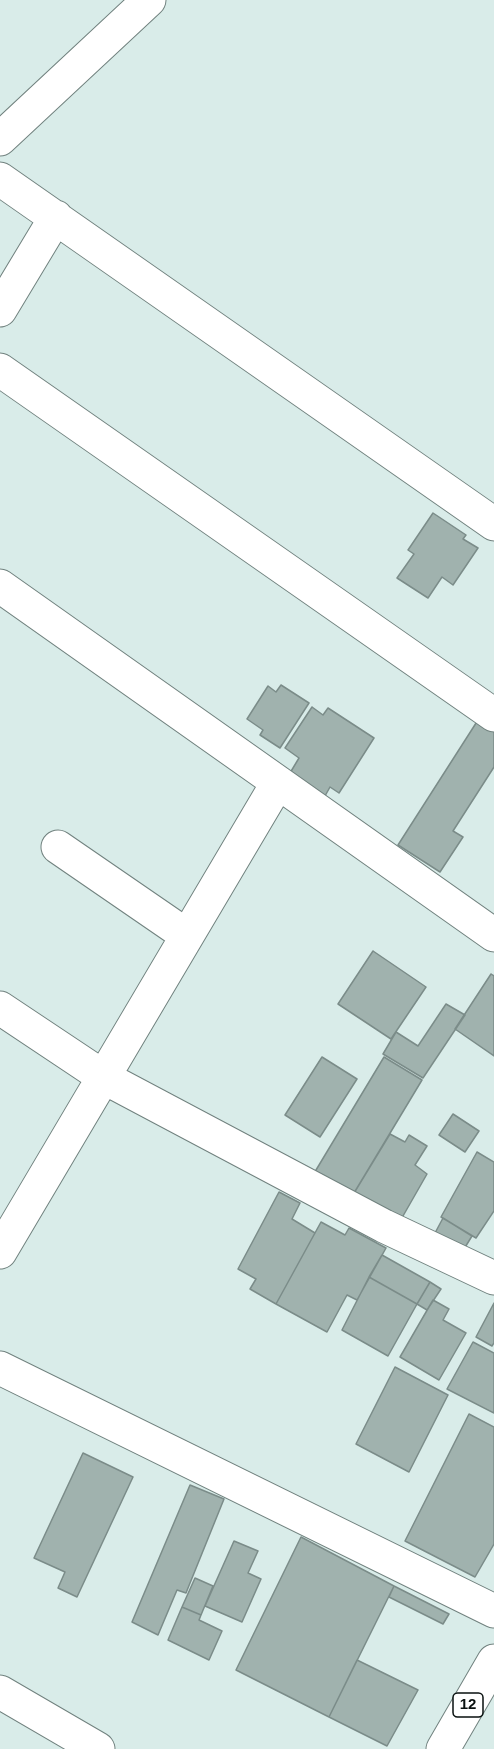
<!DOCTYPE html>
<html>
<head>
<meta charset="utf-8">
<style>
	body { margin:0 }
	canvas { display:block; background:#d9ece9 }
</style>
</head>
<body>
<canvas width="494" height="1749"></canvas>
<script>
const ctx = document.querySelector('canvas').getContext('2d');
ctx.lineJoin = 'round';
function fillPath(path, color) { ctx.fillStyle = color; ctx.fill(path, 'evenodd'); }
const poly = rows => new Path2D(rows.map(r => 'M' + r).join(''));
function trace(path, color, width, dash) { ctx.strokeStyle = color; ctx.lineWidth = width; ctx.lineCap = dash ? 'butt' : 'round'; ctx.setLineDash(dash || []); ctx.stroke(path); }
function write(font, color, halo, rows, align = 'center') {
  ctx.font = font + ' Helvetica,sans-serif'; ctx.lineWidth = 6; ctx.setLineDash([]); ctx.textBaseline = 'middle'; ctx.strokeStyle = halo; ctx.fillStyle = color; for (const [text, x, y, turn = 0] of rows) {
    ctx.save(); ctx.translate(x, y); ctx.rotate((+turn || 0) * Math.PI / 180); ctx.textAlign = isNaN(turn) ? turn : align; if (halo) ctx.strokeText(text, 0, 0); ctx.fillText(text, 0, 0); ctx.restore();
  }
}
const building = poly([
	[433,513,466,535,463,539,478,548,453,585,442,577,428,598,397,578,414,554,408,550,433,513],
	[281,685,309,703,280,748,260,735,263,730,247,719,268,686,276,692,281,685],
	[312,707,323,715,328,708,374,738,339,793,330,787,325,796,290,773,299,758,285,748,312,707],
	[478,720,494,730,494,767,453,831,463,837,440,872,398,845,478,720],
	[373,951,426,987,391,1039,338,1004,373,951],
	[491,974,494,976,494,1056,455,1029,491,974],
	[446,1004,465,1015,423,1078,383,1054,396,1032,418,1046,446,1004],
	[322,1057,357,1079,320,1137,285,1115,322,1057],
	[384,1057,422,1080,351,1198,313,1175,384,1057],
	[453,1114,479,1131,465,1152,439,1135,453,1114],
	[390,1134,405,1142,409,1135,427,1146,415,1165,427,1174,399,1223,351,1198,390,1134],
	[477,1152,494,1162,494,1211,476,1238,441,1217,477,1152],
	[279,1192,300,1203,292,1219,315,1233,276,1304,250,1289,256,1279,238,1269,279,1192],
	[443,1218,472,1236,464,1249,435,1233,443,1218],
	[321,1222,345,1235,349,1228,386,1248,357,1300,347,1295,327,1332,276,1304,321,1222],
	[382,1255,430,1282,417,1304,369,1277,382,1255],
	[369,1277,417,1304,388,1356,342,1330,369,1277],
	[430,1282,441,1289,427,1310,417,1304,430,1282],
	[433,1300,449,1309,443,1320,466,1333,439,1380,400,1357,433,1300],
	[494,1303,494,1343,492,1346,476,1337,494,1303],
	[473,1342,494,1353,494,1413,447,1389,473,1342],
	[395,1367,448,1395,409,1472,356,1444,395,1367],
	[469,1414,494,1427,494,1544,475,1577,405,1541,469,1414],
	[83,1453,133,1477,77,1597,58,1588,65,1572,34,1558,83,1453],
	[190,1485,224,1499,186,1593,177,1590,158,1635,132,1622,190,1485],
	[301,1537,394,1586,329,1717,236,1670,301,1537],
	[234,1541,258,1551,248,1573,261,1579,242,1622,205,1606,234,1541],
	[195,1578,213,1586,201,1615,182,1607,195,1578],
	[394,1586,449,1614,443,1624,389,1597,394,1586],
	[182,1607,201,1615,199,1620,222,1631,209,1660,168,1640,182,1607],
	[357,1660,418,1690,387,1746,329,1717,357,1660]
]);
const minor = poly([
	[0,139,149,0],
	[0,179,494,524],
	[0,310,56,217],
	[0,370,494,715],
	[0,586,494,935],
	[58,847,186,935],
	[0,1008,105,1078,384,1226,494,1278],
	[0,1252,277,784],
	[0,1368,494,1611],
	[0,1692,98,1749]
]);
const major = poly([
	[443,1749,494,1661]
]);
const shields = [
	[468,1705,30]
];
const shieldNames = [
	["12",468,1705]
];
fillPath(building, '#a0b2ae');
trace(building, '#7b8c89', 1.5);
trace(minor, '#71827f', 35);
trace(major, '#71827f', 35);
trace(minor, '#fff', 33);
trace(major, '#fff', 33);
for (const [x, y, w] of shields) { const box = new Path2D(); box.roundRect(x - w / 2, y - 12, w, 24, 4.5); ctx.fillStyle = '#fff'; ctx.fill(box); trace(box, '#09100f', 1.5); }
write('bold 15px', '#09100f', null, shieldNames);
</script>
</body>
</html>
